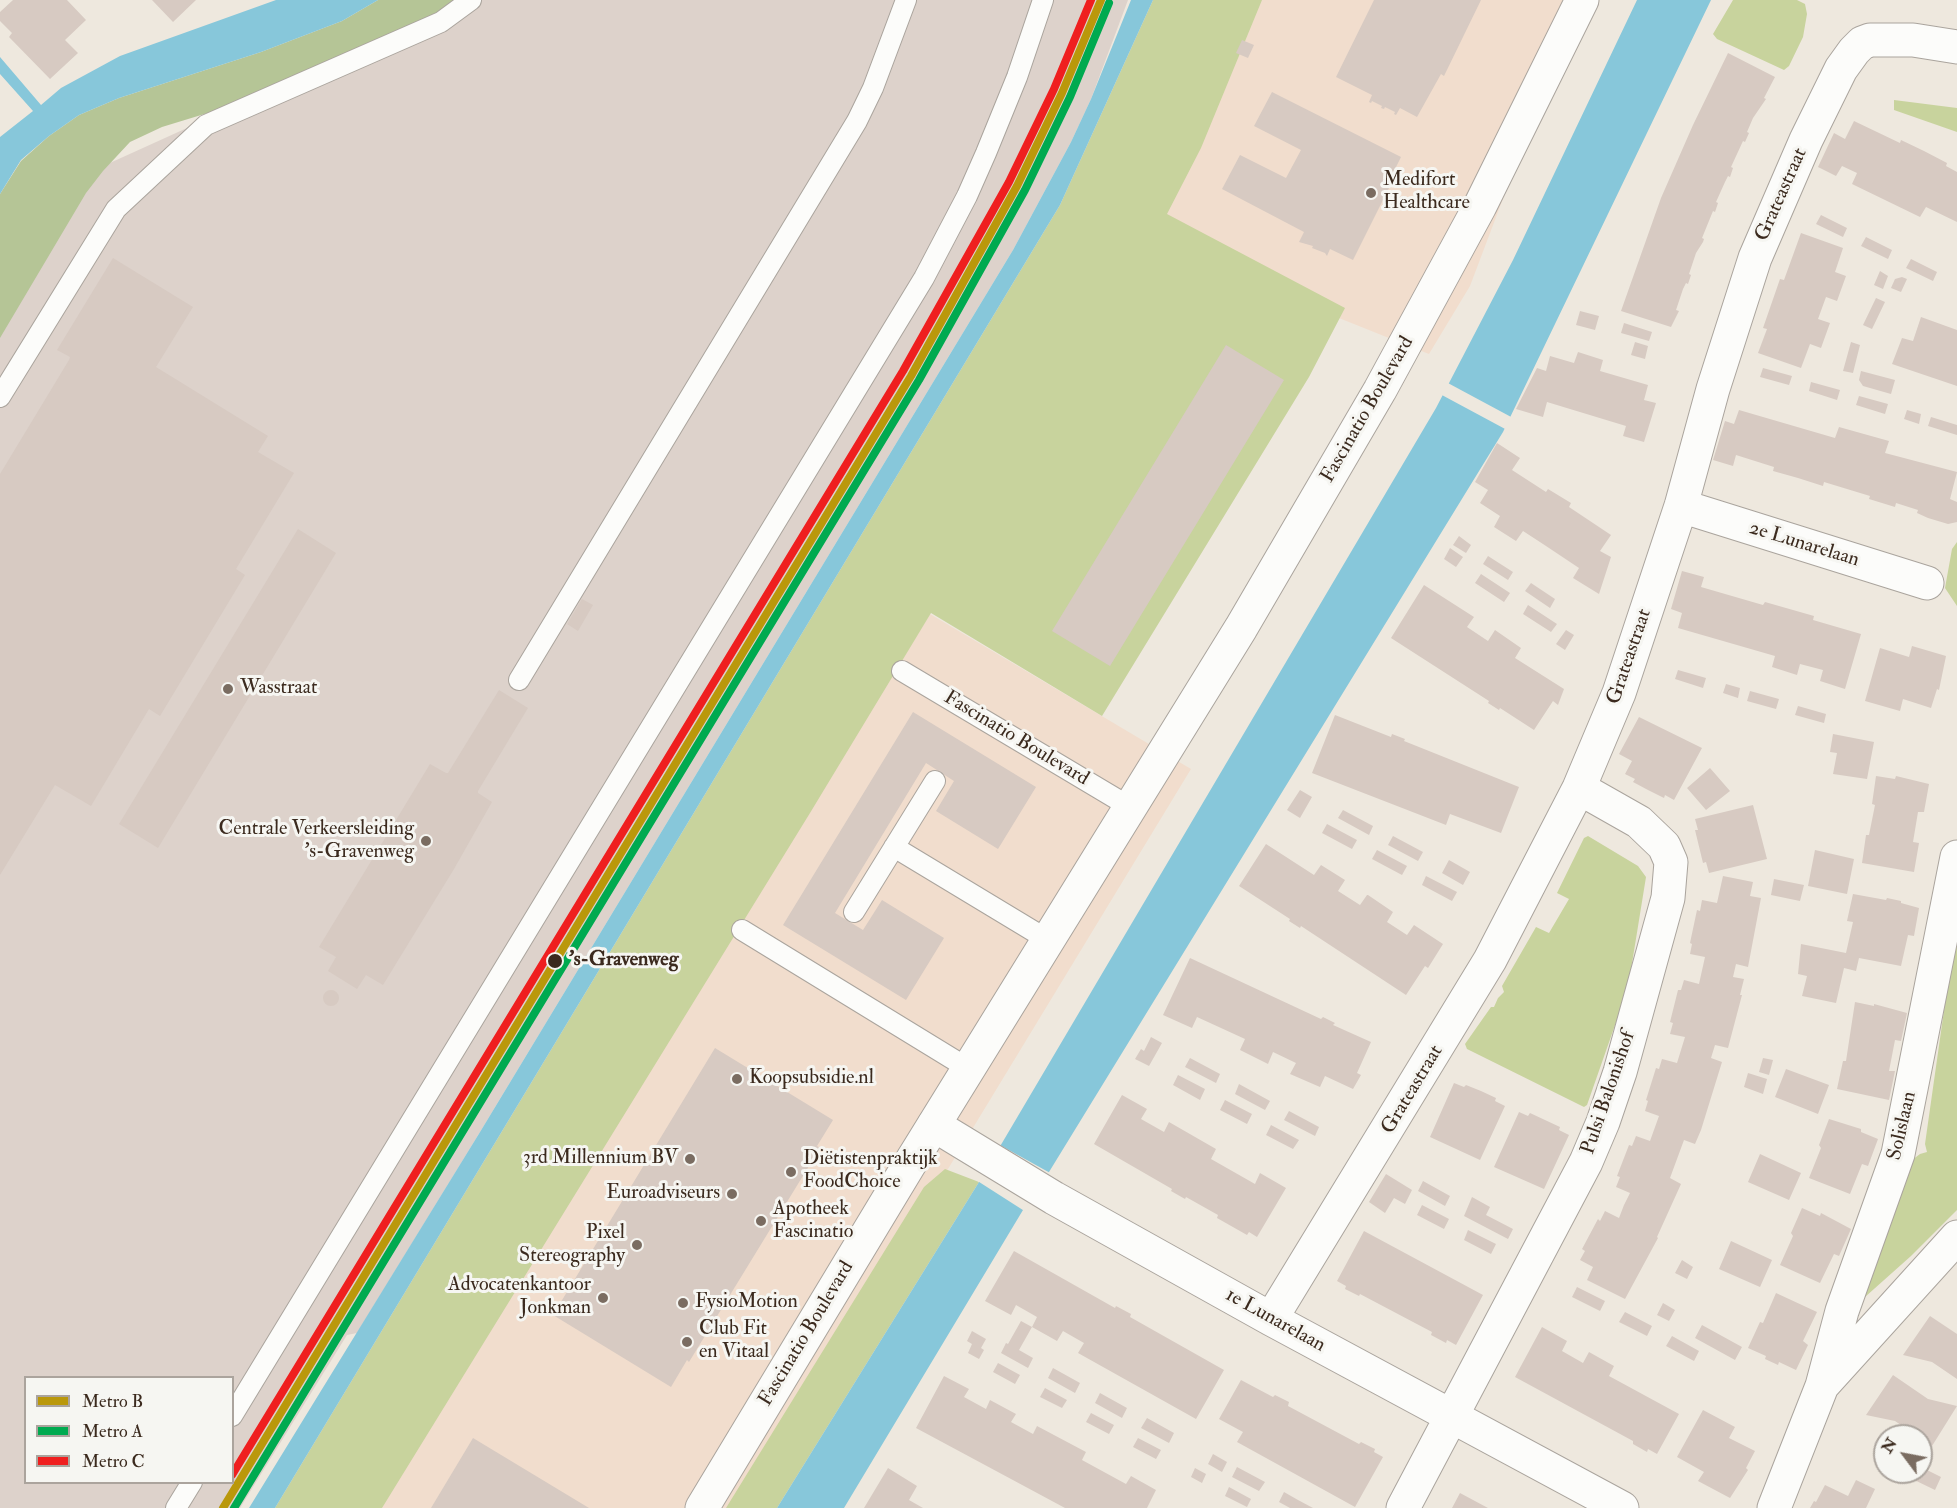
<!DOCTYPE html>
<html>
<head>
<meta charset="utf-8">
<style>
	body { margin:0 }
	#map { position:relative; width:1957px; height:1508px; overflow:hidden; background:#eee8de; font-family:"IM FELL Double Pica",serif }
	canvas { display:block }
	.legend { position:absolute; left:24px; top:1376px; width:210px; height:108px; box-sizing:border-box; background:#f6f6f2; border:2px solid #aba49d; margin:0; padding:8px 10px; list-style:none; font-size:18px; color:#3b2a1e }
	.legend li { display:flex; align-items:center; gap:12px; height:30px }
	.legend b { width:30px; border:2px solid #aba49d }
	.north { position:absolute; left:1873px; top:1424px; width:60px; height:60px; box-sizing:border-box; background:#f6f6f2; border:2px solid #aba49d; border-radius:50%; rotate:302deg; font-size:16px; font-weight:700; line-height:24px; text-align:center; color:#3b2a1e }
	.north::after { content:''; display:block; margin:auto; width:21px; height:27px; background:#7a6c61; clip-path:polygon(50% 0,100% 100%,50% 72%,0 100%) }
</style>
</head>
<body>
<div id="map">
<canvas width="1957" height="1508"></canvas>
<ul class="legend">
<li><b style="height:8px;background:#ba980b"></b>Metro B</li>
<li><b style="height:8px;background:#00aa50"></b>Metro A</li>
<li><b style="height:8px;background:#ef1f1f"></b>Metro C</li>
</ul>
<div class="north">N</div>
</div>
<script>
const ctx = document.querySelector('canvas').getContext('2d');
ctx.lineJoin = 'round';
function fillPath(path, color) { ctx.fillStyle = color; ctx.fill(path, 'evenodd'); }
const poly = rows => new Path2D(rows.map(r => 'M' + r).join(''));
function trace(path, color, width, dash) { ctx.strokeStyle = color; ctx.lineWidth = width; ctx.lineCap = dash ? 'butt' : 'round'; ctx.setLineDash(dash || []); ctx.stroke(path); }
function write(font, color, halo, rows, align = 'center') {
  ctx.font = font + ' "IM FELL Double Pica",serif'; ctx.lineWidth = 6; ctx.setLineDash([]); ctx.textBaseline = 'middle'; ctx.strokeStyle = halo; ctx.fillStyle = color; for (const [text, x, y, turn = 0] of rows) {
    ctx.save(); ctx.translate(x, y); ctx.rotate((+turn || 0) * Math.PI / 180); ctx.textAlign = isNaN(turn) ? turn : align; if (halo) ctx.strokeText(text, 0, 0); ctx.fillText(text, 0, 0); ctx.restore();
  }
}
const built = poly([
	[1240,0,1578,0,1470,286,1429,354,1136,237],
	[930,614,1191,769,742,1508,377,1508]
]);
const industrial = poly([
	[469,0,1128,0,1091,99,1071,142,1013,250,480,1132,357,1333,347,1335,240,1508,0,1508,0,308,79,177],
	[26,1378,232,1378,232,1482,26,1482]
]);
const green = poly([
	[1153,0,1262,0,1201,148,1167,214,1345,308,1309,377,1102,716,931,613,810,813,382,1508,275,1508,1060,205],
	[1733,0,1797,0,1805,4,1807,14,1803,37,1789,66,1784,70,1717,39,1713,34],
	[1894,100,1957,108,1957,132,1894,110],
	[1957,542,1957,606,1945,588,1952,549],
	[1588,836,1638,866,1646,877,1628,988,1587,1105,1584,1107,1467,1049,1465,1044,1491,1007,1494,1007,1498,998,1504,992,1502,986,1536,927,1549,933,1569,899,1557,893,1584,838],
	[1957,919,1957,1210,1911,1256,1865,1297,1860,1298,1912,1160,1920,1154,1927,1152,1925,1144],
	[945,1169,979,1182,777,1508,726,1508,924,1187]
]);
const forest = poly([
	[378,0,466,0,381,47,224,108,162,127,130,142,103,171,86,193,0,338,0,194,21,161,49,136,79,115,119,98,261,52,342,21]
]);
const water = poly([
	[276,0,378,0,342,21,261,52,119,98,79,115,49,136,21,160,0,194,0,137,33,111,0,74,0,57,41,105,61,88,120,56],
	[1131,0,1153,0,1060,205,275,1508,249,1508,480,1132,1013,250,1071,142,1091,99],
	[1637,0,1711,0,1503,432,1049,1172,1023,1210,844,1508,777,1508,979,1182,1436,408,1513,260]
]);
const pier = poly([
	[1446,382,1513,418,1507,430,1440,394],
	[998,1144,1052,1174,1026,1212,976,1180]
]);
const building = poly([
	[13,0,67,0,86,20,65,40,78,53,50,79,9,37,12,33,0,21,0,12],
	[152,0,196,0,173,22],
	[1374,0,1481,0,1444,76,1441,74,1417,117,1400,108,1396,115,1394,114,1395,112,1385,107,1384,109,1381,108,1382,106,1372,101,1371,103,1369,102,1372,95,1336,77],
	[1242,40,1254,45,1248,58,1236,53],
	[1728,53,1775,77,1764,98,1766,99,1753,118,1747,132,1749,133,1745,142,1743,141,1731,167,1733,168,1730,177,1728,176,1725,182,1716,202,1718,203,1715,212,1713,211,1702,238,1704,239,1703,242,1696,253,1689,274,1691,275,1688,284,1686,283,1683,289,1676,310,1679,311,1671,327,1621,311,1661,198,1693,125],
	[1272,92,1401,157,1395,169,1398,170,1353,260,1330,249,1327,256,1325,253,1312,248,1313,246,1299,242,1304,232,1222,189,1240,155,1286,178,1301,150,1254,126],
	[1854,121,1900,143,1901,140,1924,151,1947,163,1946,166,1957,172,1957,222,1926,207,1920,217,1852,184,1857,173,1842,166,1836,176,1818,167,1834,133,1845,139],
	[1821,215,1847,228,1843,237,1816,224],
	[1801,233,1843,248,1835,272,1846,276,1837,301,1826,297,1818,319,1830,323,1821,348,1810,344,1801,368,1758,353,1767,329,1763,328,1780,279,1784,280],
	[1866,237,1892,250,1888,259,1861,246],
	[113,258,193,307,156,367,268,436,258,452,294,473,236,569,245,575,160,716,149,709,91,806,55,785,0,875,0,474,69,360,70,357,57,350],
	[1911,259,1937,272,1933,281,1906,268],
	[1880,271,1888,276,1883,289,1874,285],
	[1902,277,1907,279,1901,292,1891,288,1895,279],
	[1876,298,1885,302,1872,329,1863,325],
	[1580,311,1599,316,1595,330,1576,325],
	[1921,317,1957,330,1957,386,1892,364,1902,338,1913,341],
	[1624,323,1652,332,1649,341,1621,333],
	[1635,342,1648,346,1645,359,1631,355],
	[1851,342,1860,345,1853,373,1843,371],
	[1226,345,1284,380,1110,666,1052,631],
	[1578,352,1603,360,1600,371,1648,385,1644,400,1656,403,1644,442,1623,436,1626,426,1547,402,1543,417,1516,409,1537,368,1546,371,1550,356,1574,363],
	[1763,368,1792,376,1789,385,1760,377],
	[1861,371,1895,380,1891,394,1863,386,1859,380],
	[1811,382,1840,390,1837,400,1809,391],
	[1859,396,1888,404,1885,414,1856,405],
	[1739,410,1835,438,1839,427,1889,441,1885,453,1957,472,1950,499,1957,502,1957,522,1948,524,1928,518,1917,513,1918,510,1896,503,1895,507,1869,499,1870,496,1824,482,1823,486,1798,478,1773,471,1774,467,1736,455,1733,466,1713,460,1725,421,1734,424],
	[1907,410,1921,414,1919,424,1904,419],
	[1931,417,1957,425,1957,435,1928,426],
	[1497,443,1520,458,1512,470,1546,492,1548,489,1571,503,1569,507,1611,535,1600,551,1611,557,1599,594,1573,578,1579,568,1543,544,1523,531,1516,541,1494,527,1500,516,1480,503,1488,490,1475,482],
	[298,529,336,553,158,848,119,824],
	[1459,536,1471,545,1466,553,1453,545],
	[1450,548,1463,557,1456,567,1444,559],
	[1488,556,1513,572,1508,580,1483,564],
	[1682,571,1704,577,1701,587,1763,605,1765,602,1814,616,1813,620,1861,634,1845,689,1820,681,1823,670,1800,664,1797,675,1772,667,1775,656,1678,628,1682,613,1671,609],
	[1481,574,1510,593,1504,602,1475,583],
	[1531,583,1555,599,1550,608,1525,591],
	[1424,585,1474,617,1467,627,1488,641,1495,630,1521,648,1515,658,1564,689,1558,705,1553,701,1534,730,1500,708,1499,710,1488,703,1489,701,1391,638],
	[582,599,593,605,578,631,567,624],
	[1528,605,1557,624,1551,632,1523,614],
	[1566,630,1574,635,1565,650,1556,644],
	[1912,646,1946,656,1939,690,1937,689,1931,708,1903,699,1900,711,1865,701,1880,648,1909,657],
	[1678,670,1706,678,1703,688,1675,679],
	[1726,684,1740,688,1738,698,1723,693],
	[499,690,528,708,478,791,478,793,492,802,454,869,383,985,366,975,357,989,328,971,336,957,319,947,430,764,446,773,448,773],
	[1750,691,1779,699,1776,709,1747,701],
	[1798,706,1826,714,1824,723,1795,715],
	[913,712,1036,787,998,849,936,811,954,781,926,763,835,913,863,930,882,900,944,938,906,1000,783,925],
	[1335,715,1391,737,1392,734,1405,739,1404,741,1519,787,1501,833,1450,814,1446,825,1312,773],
	[1639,717,1702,748,1674,800,1665,795,1664,798,1648,790,1633,782,1635,779,1625,774,1632,761,1619,754],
	[1833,734,1874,742,1867,779,1833,774,1837,753,1830,752],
	[1710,768,1730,791,1706,810,1687,788],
	[1876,776,1895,779,1896,776,1929,784,1924,812,1918,812,1913,842,1919,843,1914,872,1862,863,1866,835,1869,835,1875,805,1872,804],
	[1300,790,1312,797,1300,818,1287,810],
	[1753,805,1767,859,1709,873,1706,862,1703,863,1695,830,1698,830,1695,819],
	[1343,810,1373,826,1369,835,1338,818],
	[1327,824,1357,840,1352,849,1322,833],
	[1393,836,1423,852,1418,861,1388,845],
	[1266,844,1314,875,1321,865,1345,880,1338,891,1360,905,1367,895,1368,895,1393,912,1387,922,1407,935,1414,925,1443,944,1428,968,1425,966,1406,995,1301,926,1300,928,1289,921,1290,919,1239,886],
	[1377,850,1407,866,1402,875,1372,859],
	[1815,850,1854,859,1847,894,1808,886],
	[1449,860,1470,872,1463,885,1442,873],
	[1426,876,1457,892,1452,901,1422,885],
	[1723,876,1753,882,1750,896,1761,898,1748,967,1736,964,1733,977,1744,979,1740,995,1742,995,1728,1048,1715,1045,1711,1058,1722,1062,1701,1130,1695,1144,1684,1140,1670,1178,1681,1184,1657,1237,1658,1238,1625,1299,1587,1280,1593,1267,1580,1260,1585,1251,1582,1249,1598,1219,1600,1221,1605,1211,1619,1218,1624,1205,1630,1193,1616,1187,1620,1177,1617,1176,1629,1145,1632,1146,1636,1136,1650,1141,1659,1116,1645,1111,1648,1101,1646,1100,1656,1068,1659,1069,1662,1059,1677,1063,1685,1037,1670,1034,1673,1023,1670,1022,1678,990,1681,990,1684,980,1699,984,1705,957,1690,954,1692,944,1690,943,1697,910,1700,911,1702,900,1717,903],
	[1774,879,1804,885,1800,901,1771,895],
	[1853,894,1886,900,1887,898,1901,901,1901,903,1919,908,1914,936,1908,935,1901,966,1859,958,1856,971,1844,968,1836,1003,1802,996,1807,976,1798,974,1801,944,1846,953,1853,922,1847,921],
	[1190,958,1321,1019,1323,1017,1335,1023,1333,1025,1371,1042,1357,1073,1361,1075,1353,1089,1325,1076,1320,1087,1290,1074,1296,1063,1273,1052,1268,1064,1240,1050,1245,1039,1197,1017,1192,1028,1163,1015],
	'323 998a8 8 0 1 1 16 0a8 8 0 1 1-16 0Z',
	[1855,1002,1874,1006,1874,1004,1907,1013,1901,1041,1895,1040,1889,1071,1895,1071,1889,1100,1837,1089,1843,1061,1846,1061],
	[1151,1037,1162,1043,1149,1066,1135,1059,1141,1049,1144,1051],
	[715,1048,833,1120,817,1146,820,1148,689,1362,687,1360,671,1387,553,1315],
	[1190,1058,1220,1074,1216,1083,1185,1067],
	[1763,1058,1773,1060,1769,1075,1759,1072],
	[1786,1069,1829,1085,1818,1114,1775,1097],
	[1748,1073,1767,1079,1763,1094,1744,1087],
	[1178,1075,1205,1089,1200,1100,1173,1085],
	[1454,1083,1464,1087,1466,1085,1481,1091,1496,1098,1495,1101,1505,1106,1480,1160,1430,1137],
	[1239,1084,1270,1101,1265,1110,1235,1094],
	[1122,1095,1147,1109,1141,1119,1164,1132,1169,1122,1216,1149,1211,1159,1255,1184,1260,1173,1286,1188,1257,1237,1249,1232,1247,1235,1217,1218,1218,1215,1186,1197,1185,1199,1171,1191,1172,1189,1094,1144],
	[1225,1100,1252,1114,1247,1124,1220,1110],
	[1289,1111,1319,1127,1315,1136,1284,1120],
	[1519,1112,1528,1116,1530,1113,1560,1127,1559,1130,1569,1135,1544,1189,1494,1167],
	[1829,1119,1861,1129,1861,1132,1878,1139,1868,1166,1862,1164,1850,1194,1809,1178,1821,1148,1819,1145],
	[1271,1125,1299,1140,1293,1149,1266,1135],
	[1760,1154,1801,1173,1789,1200,1748,1182],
	[1386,1174,1412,1190,1405,1204,1394,1198,1385,1213,1369,1202],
	[1423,1181,1450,1196,1445,1206,1418,1191],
	[1472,1197,1490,1207,1486,1215,1513,1229,1508,1239,1464,1216],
	[1422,1205,1449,1219,1444,1229,1417,1215],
	[1802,1208,1820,1216,1821,1213,1851,1229,1839,1256,1834,1254,1820,1283,1780,1265,1793,1236,1791,1233],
	[1468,1230,1496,1244,1491,1254,1464,1240],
	[1364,1231,1483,1295,1456,1345,1447,1340,1446,1343,1431,1335,1432,1332,1360,1294,1359,1296,1345,1289,1346,1286,1337,1281],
	[1731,1241,1772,1260,1760,1287,1719,1269],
	[1014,1251,1115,1308,1116,1306,1131,1314,1130,1317,1224,1370,1196,1419,1078,1353,1084,1343,1063,1331,1057,1341,1032,1327,1037,1317,1016,1305,1011,1315,985,1301],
	[1682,1260,1693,1267,1687,1279,1675,1273],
	[1577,1287,1605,1301,1600,1311,1572,1297],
	[1776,1293,1817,1312,1803,1341,1808,1345,1796,1370,1779,1362,1778,1365,1765,1359,1766,1356,1748,1348,1760,1322,1763,1323],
	[1663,1303,1675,1310,1669,1321,1657,1315],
	[1625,1312,1652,1326,1647,1336,1619,1322],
	[1930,1316,1957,1334,1957,1379,1932,1362,1903,1355],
	[1021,1321,1032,1327,1019,1350,1033,1358,1028,1368,1001,1353,1006,1343,1008,1344],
	[1702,1325,1742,1347,1735,1360,1695,1338],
	[1542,1327,1567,1341,1562,1351,1583,1363,1589,1352,1614,1366,1609,1376,1679,1414,1657,1454,1648,1449,1647,1452,1633,1444,1633,1441,1515,1377],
	[972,1331,986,1339,981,1348,984,1350,979,1359,968,1353,972,1344,967,1341],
	[1672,1336,1699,1351,1694,1361,1666,1346],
	[998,1363,1020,1375,1015,1384,993,1372],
	[1053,1368,1080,1383,1075,1393,1048,1378],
	[1893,1375,1928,1399,1957,1406,1932,1446,1921,1439,1921,1436,1917,1436,1895,1421,1866,1415],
	[944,1376,969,1389,964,1397,986,1409,990,1400,1016,1414,1011,1422,1033,1434,1037,1426,1086,1452,1082,1460,1126,1484,1131,1476,1156,1490,1147,1508,1065,1508,916,1428],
	[1241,1380,1273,1397,1275,1395,1289,1402,1288,1406,1359,1444,1361,1442,1375,1449,1374,1452,1383,1457,1355,1507,1237,1442,1243,1432,1219,1419],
	[1045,1388,1067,1400,1062,1408,1040,1397],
	[1100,1393,1127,1408,1122,1418,1095,1403],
	[1703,1410,1735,1427,1729,1438,1755,1451,1746,1468,1748,1470,1730,1498,1698,1481,1704,1472,1677,1457],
	[1091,1413,1114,1425,1109,1434,1086,1422],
	[1147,1418,1174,1433,1169,1443,1141,1428],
	[473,1438,589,1508,431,1508],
	[1138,1438,1161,1450,1156,1459,1133,1447],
	[1213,1454,1227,1462,1222,1472,1208,1464],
	[1237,1467,1265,1482,1259,1491,1232,1477],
	[1921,1467,1941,1477,1935,1490,1904,1475,1906,1472,1921,1472],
	[888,1468,917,1486,909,1500,923,1508,864,1508],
	[1195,1468,1206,1474,1202,1483,1191,1477],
	[1856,1480,1875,1489,1866,1508,1810,1508,1814,1501,1816,1502,1825,1485,1848,1496],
	[1229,1487,1251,1499,1247,1507,1225,1496],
	[1284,1492,1298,1500,1313,1508,1290,1508,1279,1502],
	[1460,1493,1488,1508,1452,1508]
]);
const service = poly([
	[0,397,116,209,206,125,441,22,471,0],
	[902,671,1130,807],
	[519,680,857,121,873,88,906,0],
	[894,847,1048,940],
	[854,912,935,781],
	[742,930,969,1069],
	[232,1416,924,278,967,196,986,153,1017,77,1043,0],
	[176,1508,192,1482]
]);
const minor = poly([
	[1681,506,1927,583],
	[934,1125,1054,1198,1271,1319,1622,1508],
	[1271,1319,1490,960,1579,788,1619,693,1681,506,1713,389,1755,258,1806,140,1841,69,1854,51,1862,43,1870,40,1913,40,1957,47],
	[1822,1386,1842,1311,1898,1154,1957,857],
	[1403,1508,1586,1162,1603,1122,1620,1072,1668,898,1671,862,1664,846,1639,822,1579,788],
	[1774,1508,1822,1386,1957,1237]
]);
const tertiary = poly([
	[702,1508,909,1165,1241,628,1380,390,1480,206,1582,0]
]);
const metro1 = poly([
	[223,1508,911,376,1017,186,1062,93,1101,0]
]);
const metro2 = poly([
	[234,1508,919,380,1025,190,1070,97,1109,3]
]);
const metro3 = poly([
	[232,1475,903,371,1009,182,1054,89,1091,0]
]);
const markers = [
	[1371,193,6,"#7a6c61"],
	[228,689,6,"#7a6c61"],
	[426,841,6,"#7a6c61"],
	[555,961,8,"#3b2a1e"],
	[737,1079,6,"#7a6c61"],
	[690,1159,6,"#7a6c61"],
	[791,1172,6,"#7a6c61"],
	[732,1194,6,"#7a6c61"],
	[761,1221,6,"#7a6c61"],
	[637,1245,6,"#7a6c61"],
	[603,1298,6,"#7a6c61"],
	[683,1303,6,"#7a6c61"],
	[687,1342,6,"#7a6c61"]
];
const poiNames = [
	["Medifort",1383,181],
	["Healthcare",1383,204],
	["Wasstraat",240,689],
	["Centrale Verkeersleiding",414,830,"right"],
	["'s-Gravenweg",414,853,"right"],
	["Koopsubsidie.nl",749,1079],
	["3rd Millennium BV",678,1159,"right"],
	["Diëtistenpraktijk",803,1160],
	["FoodChoice",803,1183],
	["Euroadviseurs",720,1194,"right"],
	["Apotheek",773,1210],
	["Fascinatio",773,1233],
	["Pixel",625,1234,"right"],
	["Stereography",625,1257,"right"],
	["Advocatenkantoor",591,1286,"right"],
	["Jonkman",591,1309,"right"],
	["FysioMotion",695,1303],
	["Club Fit",699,1330],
	["en Vitaal",699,1353]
];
const streetNames = [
	["Grateastraat",1782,195,-66],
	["Fascinatio Boulevard",1368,410,-60],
	["2e Lunarelaan",1804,545,17],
	["Grateastraat",1630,657,-71],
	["Fascinatio Boulevard",1016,739,31],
	["Grateastraat",1413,1090,-59],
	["Pulsi Balonishof",1609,1093,-71],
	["Solislaan",1903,1126,-77],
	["1e Lunarelaan",1275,1321,29],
	["Fascinatio Boulevard",807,1334,-59]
];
const stopNames = [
	["'s-Gravenweg",569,961]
];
fillPath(built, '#f1ddcd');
fillPath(industrial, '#ddd2cb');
fillPath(green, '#c8d39d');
fillPath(forest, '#b5c596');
fillPath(water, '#87c7da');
fillPath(pier, '#eee8de');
fillPath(building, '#d7cac2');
trace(service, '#aaa49d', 22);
trace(minor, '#aaa49d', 35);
trace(tertiary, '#aaa49d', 35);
trace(service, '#fcfcfa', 20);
trace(minor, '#fcfcfa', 33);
trace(tertiary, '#fcfcfa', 33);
trace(metro1, '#ba980b', 8);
trace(metro2, '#00aa50', 8);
trace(metro3, '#ef1f1f', 8);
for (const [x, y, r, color] of markers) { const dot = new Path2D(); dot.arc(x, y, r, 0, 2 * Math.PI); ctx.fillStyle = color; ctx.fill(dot); trace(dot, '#f6f6f2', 2); }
write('20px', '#3b2a1e', '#f6f6f2', poiNames, 'left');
write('20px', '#3b2a1e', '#f6f6f2', streetNames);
write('bold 20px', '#3b2a1e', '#f6f6f2', stopNames, 'left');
</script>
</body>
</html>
